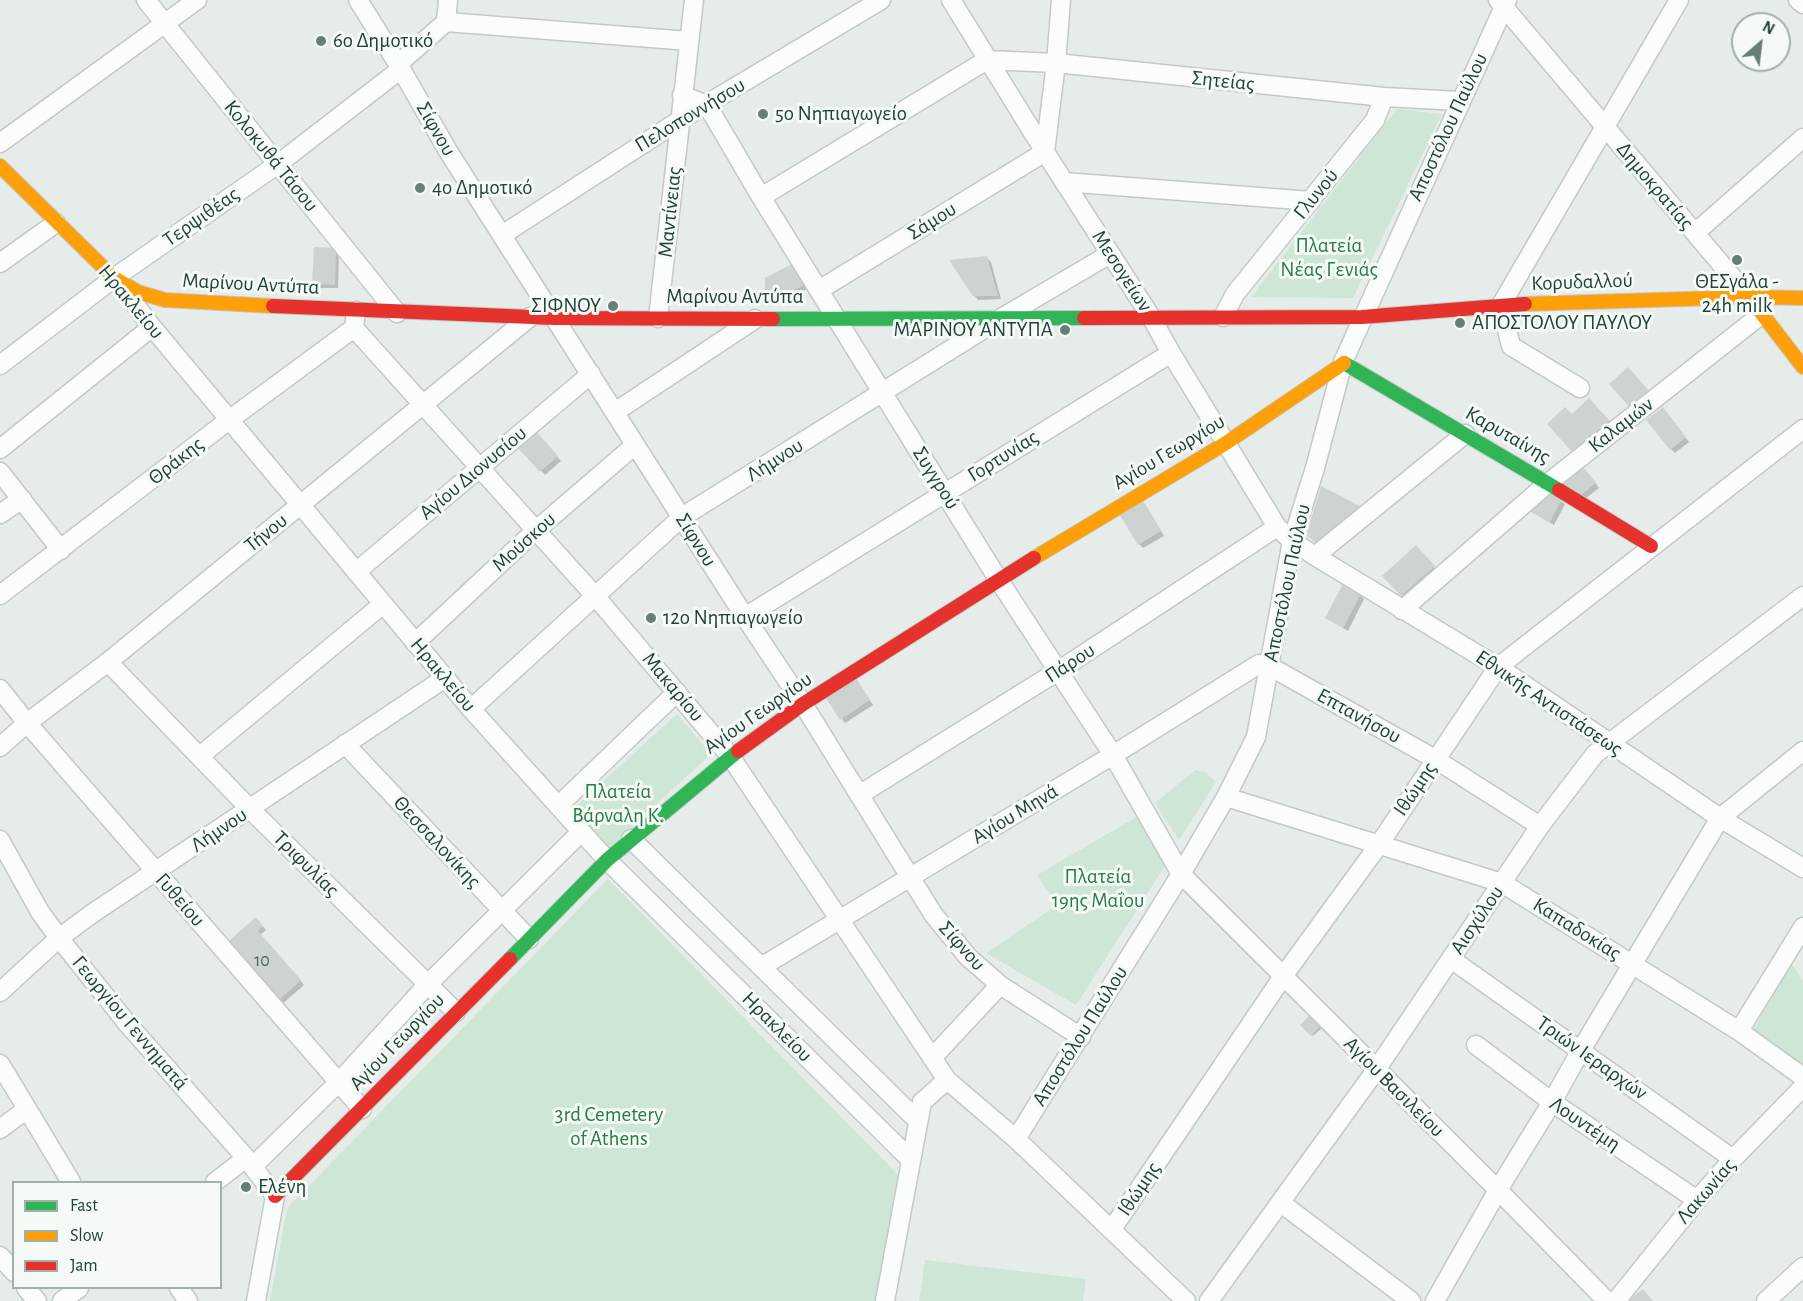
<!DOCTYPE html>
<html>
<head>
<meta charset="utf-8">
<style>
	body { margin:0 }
	#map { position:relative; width:1803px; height:1301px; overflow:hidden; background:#e6ece9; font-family:"Alegreya Sans",sans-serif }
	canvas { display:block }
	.legend { position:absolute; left:12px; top:1181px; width:210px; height:108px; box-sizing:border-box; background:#f5faf7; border:2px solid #a1b0ab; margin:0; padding:8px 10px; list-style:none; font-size:18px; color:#224138 }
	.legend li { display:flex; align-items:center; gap:12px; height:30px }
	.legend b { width:30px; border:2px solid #a1b0ab }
	.north { position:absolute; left:1731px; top:12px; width:60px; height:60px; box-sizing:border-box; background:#f5faf7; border:2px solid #a1b0ab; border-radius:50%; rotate:28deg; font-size:16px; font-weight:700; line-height:24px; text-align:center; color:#224138 }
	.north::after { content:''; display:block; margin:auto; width:21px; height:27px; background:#677d76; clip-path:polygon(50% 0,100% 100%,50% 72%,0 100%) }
</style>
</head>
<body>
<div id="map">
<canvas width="1803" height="1301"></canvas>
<ul class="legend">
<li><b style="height:8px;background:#30b455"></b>Fast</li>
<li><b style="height:8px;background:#ff9f0a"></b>Slow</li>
<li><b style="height:8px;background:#e5322d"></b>Jam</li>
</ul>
<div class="north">N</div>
</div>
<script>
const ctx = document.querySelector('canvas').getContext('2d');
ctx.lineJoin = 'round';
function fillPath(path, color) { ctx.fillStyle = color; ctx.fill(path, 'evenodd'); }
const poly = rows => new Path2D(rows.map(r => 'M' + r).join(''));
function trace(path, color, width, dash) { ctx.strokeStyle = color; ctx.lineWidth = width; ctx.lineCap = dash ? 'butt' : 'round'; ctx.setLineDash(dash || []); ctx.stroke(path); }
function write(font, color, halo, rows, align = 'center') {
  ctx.font = font + ' "Alegreya Sans",sans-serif'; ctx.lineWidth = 6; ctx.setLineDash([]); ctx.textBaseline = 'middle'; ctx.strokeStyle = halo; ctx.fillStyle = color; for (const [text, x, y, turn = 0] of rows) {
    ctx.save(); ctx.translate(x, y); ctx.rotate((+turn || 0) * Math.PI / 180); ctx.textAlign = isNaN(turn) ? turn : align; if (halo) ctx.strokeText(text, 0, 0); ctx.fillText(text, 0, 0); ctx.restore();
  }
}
const green = poly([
	[1397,109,1442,114,1353,298,1251,297],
	[677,714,711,754,608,849,574,808],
	[1195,770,1205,772,1216,782,1179,840,1155,803],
	[1140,815,1168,861,1076,1005,986,953,1057,905,1037,875],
	[608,879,900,1177,877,1301,270,1301,286,1214,289,1206],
	[1791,963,1803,981,1803,1069,1753,1031],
	[925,1260,1086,1279,1083,1301,919,1301]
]);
const shadow = poly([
	[335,249,339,253,338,288,318,288,314,284],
	[987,258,991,262,1001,299,978,300,974,295],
	[791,266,808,288,793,298,771,298,767,294],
	[1667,413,1689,442,1675,453,1671,449],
	[536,433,561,461,545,475,520,448],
	[1587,472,1599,488,1586,498,1566,488],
	[1322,488,1359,507,1365,513,1324,548,1308,536],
	[1549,494,1565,504,1554,525,1530,511],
	[1145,504,1164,536,1143,548,1139,544],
	[1416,547,1437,571,1406,599,1384,576],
	[1360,595,1364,599,1348,631,1327,618],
	[859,684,873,705,845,723,842,719],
	[256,919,266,930,260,935,304,985,281,1005,227,944],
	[1312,1015,1323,1027,1313,1036,1302,1025]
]);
const building = poly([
	[314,247,336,248,335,285,312,284],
	[987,256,998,296,973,296,949,260],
	[792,264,805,284,789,294,765,295,765,278],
	[1628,367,1650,392,1631,409,1609,384],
	[1589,398,1610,421,1574,454,1547,424,1565,407,1572,414],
	[1663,407,1686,437,1670,450,1646,420],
	[536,431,558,456,540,472,518,448],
	[1583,467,1596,483,1581,495,1560,484],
	[1321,486,1360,506,1317,542,1306,536],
	[1549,492,1562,499,1550,522,1528,510],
	[1141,498,1161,531,1138,545,1118,512],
	[1416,545,1435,566,1401,596,1382,576],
	[1343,584,1361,594,1343,628,1325,618],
	[856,678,870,700,840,720,826,698],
	[256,917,263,926,258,931,301,980,276,1003,225,944],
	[1312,1013,1322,1024,1311,1036,1300,1025],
	[1643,1289,1653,1301,1628,1301]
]);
const street = poly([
	[146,0,397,313],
	[358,0,401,69,448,151,745,617,803,704,933,914,968,957,1000,985,1081,1037],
	[951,0,1045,152,1151,317,1171,353,1277,527,1292,541,1315,556,1498,667,1720,818,1803,868],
	[1498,0,1749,297],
	[1798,0,1803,4],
	[446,22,689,41],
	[446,22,448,0],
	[398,64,446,22],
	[682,95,707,105,761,197,998,579,1113,755,1181,874,1498,1190,1607,1301],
	[0,143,197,0],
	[1064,182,1311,201],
	[761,197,987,60,1056,63,1384,97,1460,101],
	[1695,233,1803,138],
	[502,235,680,120,881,0],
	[0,263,56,223],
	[119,284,152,327,471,709,607,860,911,1160],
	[819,290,1045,152,1056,63,1061,0],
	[356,311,354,328,596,597,730,756,947,1080,1016,1139,1186,1301],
	[1223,317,1235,294,1375,120,1384,97],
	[658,318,694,0],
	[0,365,114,278,278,164,401,69],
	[1580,388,1511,346,1501,305,1679,0],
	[615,412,755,319],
	[0,449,152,327],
	[0,472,61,550],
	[0,514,22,499],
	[1315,556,1465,434],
	[356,572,591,374],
	[0,595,229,420,354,328],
	[1402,610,1548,483,1762,314],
	[745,617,1171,353],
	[415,643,535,531,635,445],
	[108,662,250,809,456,1012],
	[0,689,27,723,362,1109],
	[471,709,682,517,1003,317,1110,254],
	[345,744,529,939],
	[0,747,27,723,108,662,530,317],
	[200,756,383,604],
	[859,795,1058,671,1277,527],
	[1226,797,1502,883,1739,1031,1803,1077],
	[558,806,677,692],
	[631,839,918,1121],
	[0,840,40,912,59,938,126,1022,246,1158,275,1196,256,1301],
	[1451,959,1733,1159],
	[761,967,1113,755,1259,664,1269,666,1435,759,1540,826],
	[0,992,59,938,93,913,445,678],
	[1739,1031,1803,927],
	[1476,1045,1552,1102,1697,1200],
	[932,1058,1000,985],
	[0,1064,71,1182],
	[0,1129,27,1109],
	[1016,1139,1181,874,1226,797,1256,737,1292,541,1315,468,1343,362,1507,0],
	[253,1166,339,1082,427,985,581,832],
	[215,1182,246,1158],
	[1281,1203,1411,1301],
	[1112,1229,1284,975,1378,846,1498,667,1803,429],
	[0,1256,14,1272],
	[26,1288,37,1301],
	[179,1288,188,1301],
	[62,1301,79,1288],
	[885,1301,922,1102,947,1080],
	[1209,1301,1376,1070,1540,826,1595,754,1803,596],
	[1435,1301,1498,1190,1552,1102,1581,1050,1720,818,1803,751],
	[1616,1301,1697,1200,1733,1159,1803,1087],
	[1766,1301,1803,1267]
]);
const fast = poly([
	[773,319,1084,318],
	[1344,363,1559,490],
	[510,959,607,860,738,751]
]);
const slow = poly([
	[0,166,114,278,138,292,165,300,273,306],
	[1749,297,1803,367],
	[1525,304,1749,297,1803,298],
	[1034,558,1226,443,1344,363]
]);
const jam = poly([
	[273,306,555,318,773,319],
	[1084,318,1362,317,1525,304],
	[1559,490,1651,546],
	[738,751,803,704,1034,558],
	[275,1196,510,959]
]);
const markers = [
	[321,41,6,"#677d76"],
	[763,114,6,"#677d76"],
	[420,188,6,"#677d76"],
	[1737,260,6,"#677d76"],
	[613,306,6,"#677d76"],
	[1460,323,6,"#677d76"],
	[1065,330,6,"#677d76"],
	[651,618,6,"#677d76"],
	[246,1187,6,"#677d76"]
];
const numberNames = [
	["10",262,961]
];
const poiNames = [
	["6ο Δημοτικό",333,41],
	["5ο Νηπιαγωγείο",775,114],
	["4ο Δημοτικό",432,188],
	["ΘΕΣγάλα -",1737,282,"center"],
	["24h milk",1737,306,"center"],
	["ΣΙΦΝΟΥ",601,306,"right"],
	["ΑΠΟΣΤΟΛΟΥ ΠΑΥΛΟΥ",1472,323],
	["ΜΑΡΙΝΟΥ ΑΝΤΥΠΑ",1053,330,"right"],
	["12ο Νηπιαγωγείο",663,618],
	["Ελένη",258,1187]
];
const streetNames = [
	["Σητείας",1223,81,6],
	["Πελοποννήσου",690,115,-31],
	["Αποστόλου Παύλου",1448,127,-65],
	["Σίφνου",436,129,60],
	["Κολοκυθά Τάσου",271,156,51],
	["Δημοκρατίας",1655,186,50],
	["Γλυνού",1316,194,-51],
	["Μαντίνειας",670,212,-84],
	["Τερψιθέας",201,217,-35],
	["Σάμου",932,221,-32],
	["Μεσογείων",1122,271,57],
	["Κορυδαλλού",1582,282,-2],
	["Μαρίνου Αντύπα",251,284,3],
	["Μαρίνου Αντύπα",735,297],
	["Ηρακλείου",131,302,50],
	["Καλαμών",1621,425,-38],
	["Καρυταίνης",1508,435,30],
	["Αγίου Γεωργίου",1169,452,-31],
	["Γορτυνίας",1003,456,-32],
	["Λήμνου",775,460,-32],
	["Θράκης",176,461,-38],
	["Αγίου Διονυσίου",473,473,-40],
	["Συγγρού",936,478,58],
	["Τήνου",266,533,-39],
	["Σίφνου",696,540,58],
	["Μούσκου",524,542,-42],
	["Αποστόλου Παύλου",1287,583,-78],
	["Πάρου",1070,663,-33],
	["Ηρακλείου",443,675,50],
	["Μακαρίου",673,687,50],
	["Εθνικής Αντιστάσεως",1549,703,34],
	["Αγίου Γεωργίου",758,713,-35],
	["Επτανήσου",1359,716,29],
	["Ιθώμης",1415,789,-56],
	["Αγίου Μηνά",1015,814,-31],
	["Λήμνου",219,830,-34],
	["Θεσσαλονίκης",437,842,47],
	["Τριφυλίας",306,864,45],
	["Γυθείου",180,900,49],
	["Αισχύλου",1477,920,-56],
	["Καπαδοκίας",1577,929,32],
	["Σίφνου",962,946,48],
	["Γεωργίου Γεννηματά",130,1023,50],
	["Ηρακλείου",777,1027,45],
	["Αποστόλου Παύλου",1080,1036,-58],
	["Αγίου Γεωργίου",397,1042,-46],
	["Τριών Ιεραρχών",1592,1058,35],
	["Αγίου Βασιλείου",1394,1087,45],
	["Λουντέμη",1585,1124,34],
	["Ιθώμης",1139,1189,-56],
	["Λακωνίας",1706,1191,-49]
];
const parkNames = [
	["Πλατεία",1329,246],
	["Νέας Γενιάς",1329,270],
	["Πλατεία",618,792],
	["Βάρναλη Κ.",618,816],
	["Πλατεία",1098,877],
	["19ης Μαΐου",1098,901],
	["3rd Cemetery",609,1115],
	["of Athens",609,1139]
];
fillPath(green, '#cee6d5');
fillPath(shadow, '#0003');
fillPath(building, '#cdd3d0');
trace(street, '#c3c9c6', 21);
trace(fast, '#c1cac6', 16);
trace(slow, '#c1cac6', 16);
trace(jam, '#c1cac6', 16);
trace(street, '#fbfcfc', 18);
trace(fast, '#30b455', 14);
trace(slow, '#ff9f0a', 14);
trace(jam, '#e5322d', 14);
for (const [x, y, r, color] of markers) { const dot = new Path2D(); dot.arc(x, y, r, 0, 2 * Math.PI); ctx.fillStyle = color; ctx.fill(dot); trace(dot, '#f5faf7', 2); }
write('18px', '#4e665f', null, numberNames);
write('21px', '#224138', '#f5faf7', poiNames, 'left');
write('21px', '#224138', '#f5faf7', streetNames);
write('21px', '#297b47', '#f5faf7', parkNames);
</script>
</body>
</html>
